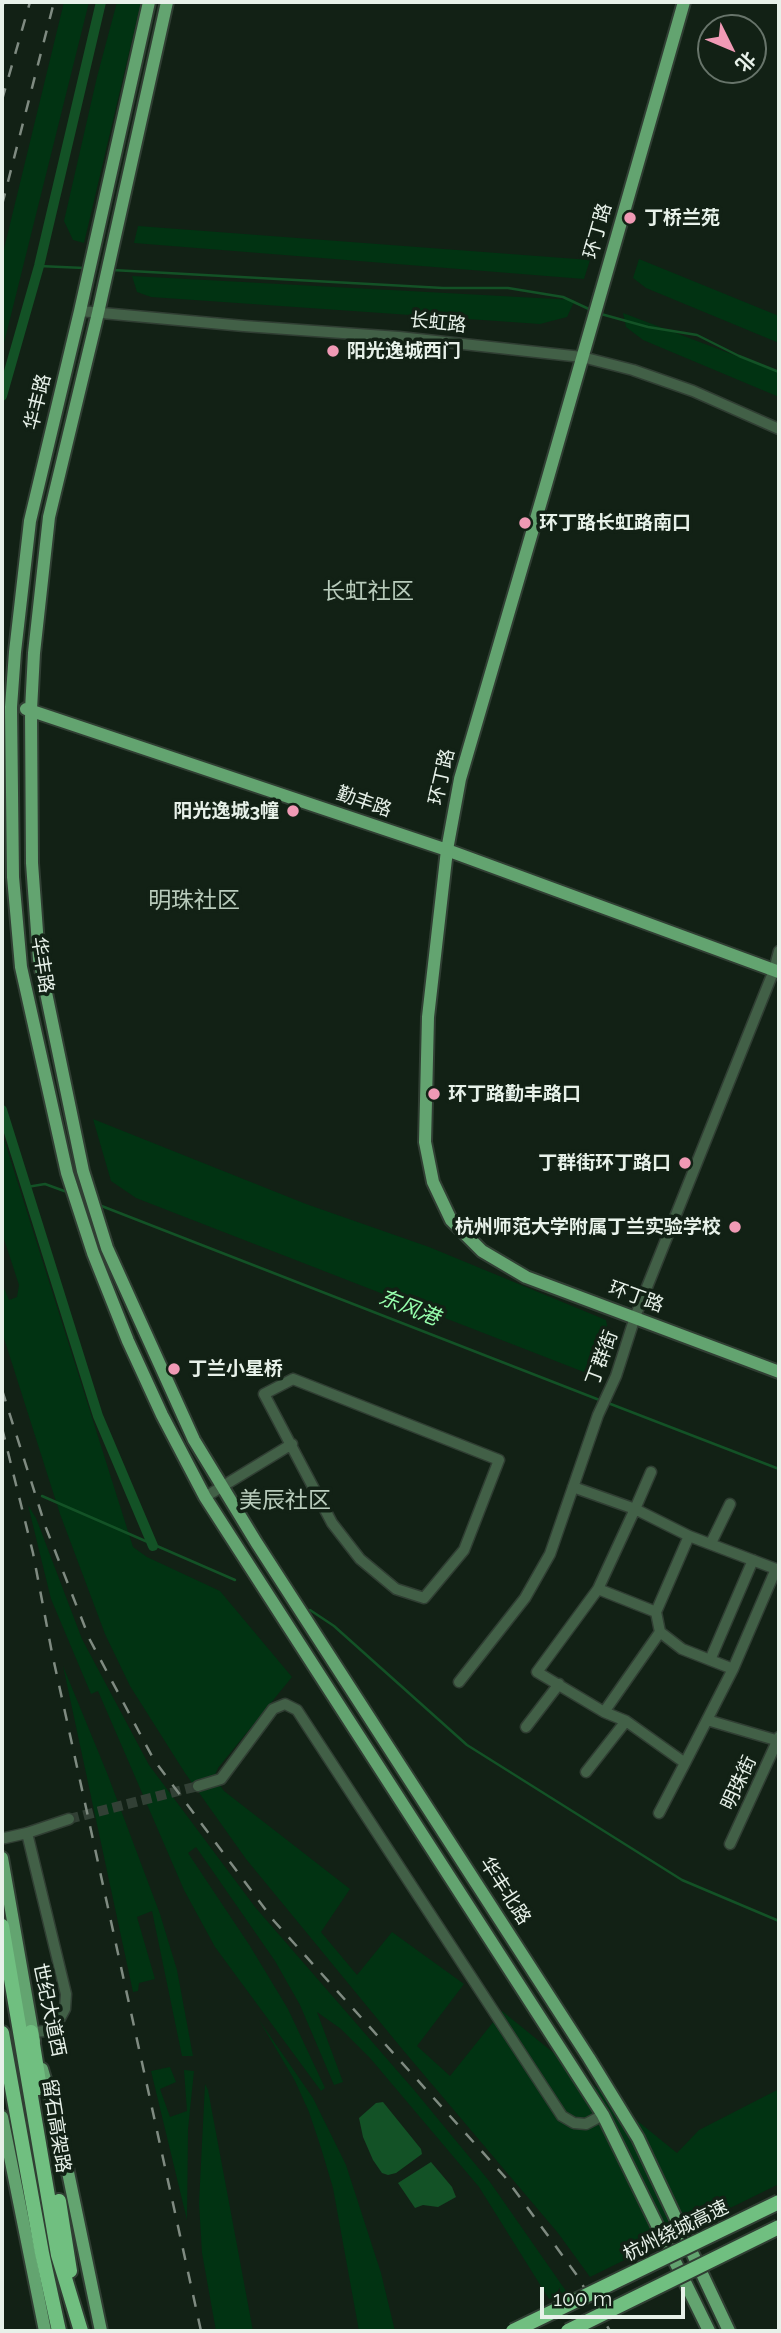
<!DOCTYPE html>
<meta charset="utf-8">
<style>
body{margin:0}
#map{position:relative;width:781px;height:2333px;overflow:hidden;background:#122115;font-family:Raleway,"Noto Sans SC",sans-serif}
canvas{display:block}
.frame{position:absolute;inset:0;border:4px solid #e7f1e9;pointer-events:none}
.north{position:absolute;left:697px;top:14px;width:70px;height:70px;box-sizing:border-box;background:#122115;border:2px solid #67746a;border-radius:50%;rotate:133deg;font-size:19px;font-weight:700;line-height:28px;text-align:center;color:#e7f1e9}
.north::after{content:'';display:block;margin:auto;width:24px;height:32px;background:#f09ab5;clip-path:polygon(50% 0,100% 100%,50% 72%,0 100%)}
.scale{position:absolute;left:540px;top:2287px;width:145px;height:32px;box-sizing:border-box;border:4px solid #e7f1e9;border-top:0;padding-left:9px;font-size:21px;line-height:24px;white-space:nowrap;color:#e7f1e9;-webkit-text-stroke:5px #122115;paint-order:stroke}
</style>
<div id="map">
<canvas width="781" height="2333"></canvas>
<div class="frame"></div>
<div class="north">北</div>
<div class="scale">100 m</div>
</div>
<script>
const context = document.querySelector('canvas').getContext('2d');
context.lineJoin = 'round';
function fill(path, color) {
  context.fillStyle = color;
  context.fill(path, 'evenodd');
}
function shape(rows) {
  const path = new Path2D();
  for (const r of rows) {
    path.moveTo(r[0], r[1]);
    for (let i = 2; i < r.length; i += 2) path.lineTo(r[i], r[i + 1]);
  }
  return path;
}
function strokePath(path, color, width, dash) {
  context.strokeStyle = color;
  context.lineWidth = width;
  context.lineCap = dash ? 'butt' : 'round';
  context.setLineDash(dash || []);
  context.stroke(path);
}
function drawText(font, color, halo, rows, align = 'center') {
  context.font = font + ' Raleway,"Noto Sans SC",sans-serif';
  context.lineWidth = 7;
  context.setLineDash([]);
  context.textBaseline = 'middle';
  context.strokeStyle = halo;
  context.fillStyle = color;
  for (const [text, x, y, turn = 0] of rows) {
    context.save();
    context.translate(x, y);
    context.rotate((+turn || 0) * Math.PI / 180);
    context.textAlign = isNaN(turn) ? turn : align;
    if (halo) context.strokeText(text, 0, 0);
    context.fillText(text, 0, 0);
    context.restore();
  }
}
fill(shape([
 [64,2,89,2,2,351,2,257],
 [117,2,141,2,84,243,73,240,64,221,97,77],
 [138,226,590,260,584,279,134,243],
 [639,259,779,316,779,343,646,288,633,278],
 [132,276,575,300,567,317,540,324,151,297,137,292],
 [623,313,779,372,779,397,643,340,626,327],
 [93,1119,306,1204,429,1247,606,1320,608,1332,589,1374,136,1198,111,1181],
 [2,1133,133,1547,147,1557,220,1591,292,1677,218,1768,214,1777,224,1791,350,1889,321,1932,357,1975,392,1932,464,1984,417,2046,450,2076,502,2011,677,2153,699,2130,779,2089,779,2184,590,2277,558,2233,403,2050,246,1859,185,1773,130,1686,105,1634,60,1514,2,1332,2,1283,9,1300,17,1297,19,1285,2,1233],
 [28,1505,36,1518,82,1639,149,1765,255,1907,414,2090,490,2182,566,2291,549,2299,479,2187,370,2058,341,2029,317,2012,343,2082,334,2085,300,2005,275,1961,196,1847,188,1853,250,1946,288,2009,325,2088,321,2091,215,1947,184,1890,98,1691,91,1694,51,1599],
 [63,1666,107,1773,160,1914,177,1970,193,2056,182,2056,152,1911,137,1917,155,1979,139,1983,138,1991,133,1992],
 [259,2020,313,2098,346,2165,381,2273,395,2331,359,2331,333,2188,321,2148,309,2112,295,2081],
 [170,2067,176,2082,160,2089,170,2117,187,2111,184,2070,194,2071,188,2129,187,2220,151,2071],
 [205,2084,208,2090,253,2331,216,2331,202,2253,199,2203]
]), '#013312');
fill(shape([
 [383,2102,421,2149,422,2154,396,2173,388,2175,382,2173,373,2160,363,2137,359,2118,376,2103],
 [431,2162,452,2187,456,2197,438,2207,423,2205,415,2208,398,2183]
]), '#135226');
strokePath(shape([
 [39,266,84,268],
 [112,270,443,288,508,288,563,297,591,310],
 [601,314,648,327,697,335,739,356,779,372],
 [27,1187,45,1184,67,1192],
 [99,1205,602,1401],
 [608,1403,779,1469],
 [42,1496,235,1580],
 [310,1610,334,1626,467,1745,682,1880,779,1921]
]), '#135226', 2.5);
strokePath(shape([
 [2,396,39,266,101,2],
 [2,1110,98,1416,153,1546]
]), '#135226', 10);
strokePath(shape([
 [69,1819,198,1786]
]), '#324035', 10, [10, 5]);
const minor = shape([
 [80,311,244,326,399,337,582,357,633,370,693,391,779,429],
 [293,1379,499,1460,464,1550,424,1598,396,1589,360,1559,332,1523,264,1394,293,1379],
 [573,1487,635,1509,598,1589,537,1672,604,1712,626,1721,685,1763,733,1669,776,1569,689,1536,635,1509,651,1472],
 [205,1497,292,1444],
 [711,1543,730,1504],
 [598,1589,656,1612,660,1632,682,1649,733,1669],
 [656,1612,689,1536],
 [710,1660,753,1560],
 [459,1682,525,1598,550,1554,598,1415,616,1376,635,1317,774,970,779,951],
 [604,1712,660,1632],
 [707,1720,779,1741],
 [526,1727,559,1684],
 [586,1772,626,1721],
 [198,1786,221,1779,273,1709,285,1704,297,1710,562,2116,574,2123,586,2124,603,2115],
 [659,1813,685,1763],
 [27,1833,69,1819],
 [5,1838,27,1833,66,1994,65,2009,58,2022,46,2031,31,2032],
 [730,1844,779,1737]
]);
const major = shape([
 [149,2,80,311,30,521,15,652,11,707,13,877,21,967,67,1173,93,1253,128,1341,162,1415,205,1497,603,2115,709,2331],
 [167,2,98,313,49,517,34,653,31,710,32,863,39,959,83,1171,107,1248,194,1440,256,1542,589,2058,638,2138,729,2331],
 [684,2,545,488,460,779,447,850,428,1017,425,1142,433,1182,451,1220,482,1251,526,1277,779,1372],
 [26,709,447,850,779,972],
 [2,1858,34,2041],
 [42,2069,58,2124,101,2331],
 [2,2117,45,2331]
]);
const highway = shape([
 [2,1926,58,2255,81,2331],
 [31,2032,40,2088],
 [2,2033,42,2253,59,2331],
 [59,2201,70,2271]
]);
strokePath(minor, '#303e33', 13);
strokePath(major, '#303e33', 16);
strokePath(highway, '#303e33', 18);
strokePath(minor, '#426047', 10);
strokePath(major, '#63a470', 12);
strokePath(highway, '#70bf80', 14);
strokePath(shape([
 [2,7,4,2],
 [2,100,30,2],
 [2,205,54,2],
 [2,1390,46,1528,90,1640,154,1760,274,1921,505,2177,576,2274,610,2331],
 [2,1428,33,1553,52,1653,201,2331]
]), '#7f8b81', 2.5, [12, 12]);
const highwayBridge = shape([
 [513,2331,779,2202],
 [568,2331,779,2227]
]);
strokePath(highwayBridge, '#303e33', 18, []);
strokePath(highwayBridge, '#70bf80', 14);
for (const [x, y, r, color] of [
 [630,218,7,"#f09ab5"],
 [333,351,7,"#f09ab5"],
 [525,523,7,"#f09ab5"],
 [293,811,7,"#f09ab5"],
 [434,1094,7,"#f09ab5"],
 [685,1163,7,"#f09ab5"],
 [735,1227,7,"#f09ab5"],
 [174,1369,7,"#f09ab5"]
]) {
  const dot = new Path2D();
  dot.arc(x, y, r, 0, 2 * Math.PI);
  context.fillStyle = color;
  context.fill(dot);
  strokePath(dot, '#122115', 2.5);
}
drawText('bold 19px', '#e7f1e9', '#122115', [
 ["丁桥兰苑",644,218],
 ["阳光逸城西门",347,351],
 ["环丁路长虹路南口",539,523],
 ["阳光逸城3幢",279,811,"right"],
 ["环丁路勤丰路口",448,1094],
 ["丁群街环丁路口",671,1163,"right"],
 ["杭州师范大学附属丁兰实验学校",721,1227,"right"],
 ["丁兰小星桥",188,1369]
], 'left');
drawText('19px', '#e7f1e9', '#122115', [
 ["环丁路",598,231,-74],
 ["长虹路",438,323,6],
 ["华丰路",38,402,-76],
 ["环丁路",442,777,-77],
 ["勤丰路",364,802,19],
 ["华丰路",42,965,81],
 ["环丁路",636,1297,20],
 ["丁群街",602,1358,-69],
 ["明珠街",739,1783,-65],
 ["华丰北路",505,1891,57],
 ["世纪大道西",49,2010,78],
 ["留石高架路",56,2126,81],
 ["杭州绕城高速",676,2231,-26]
]);
drawText('italic 21px', '#97ffad', '#122115', [
 ["东风港",409,1308,21]
]);
drawText('23px', '#b8cbbb', '#122115', [
 ["长虹社区",368,592],
 ["明珠社区",194,901],
 ["美辰社区",285,1501]
]);
</script>
